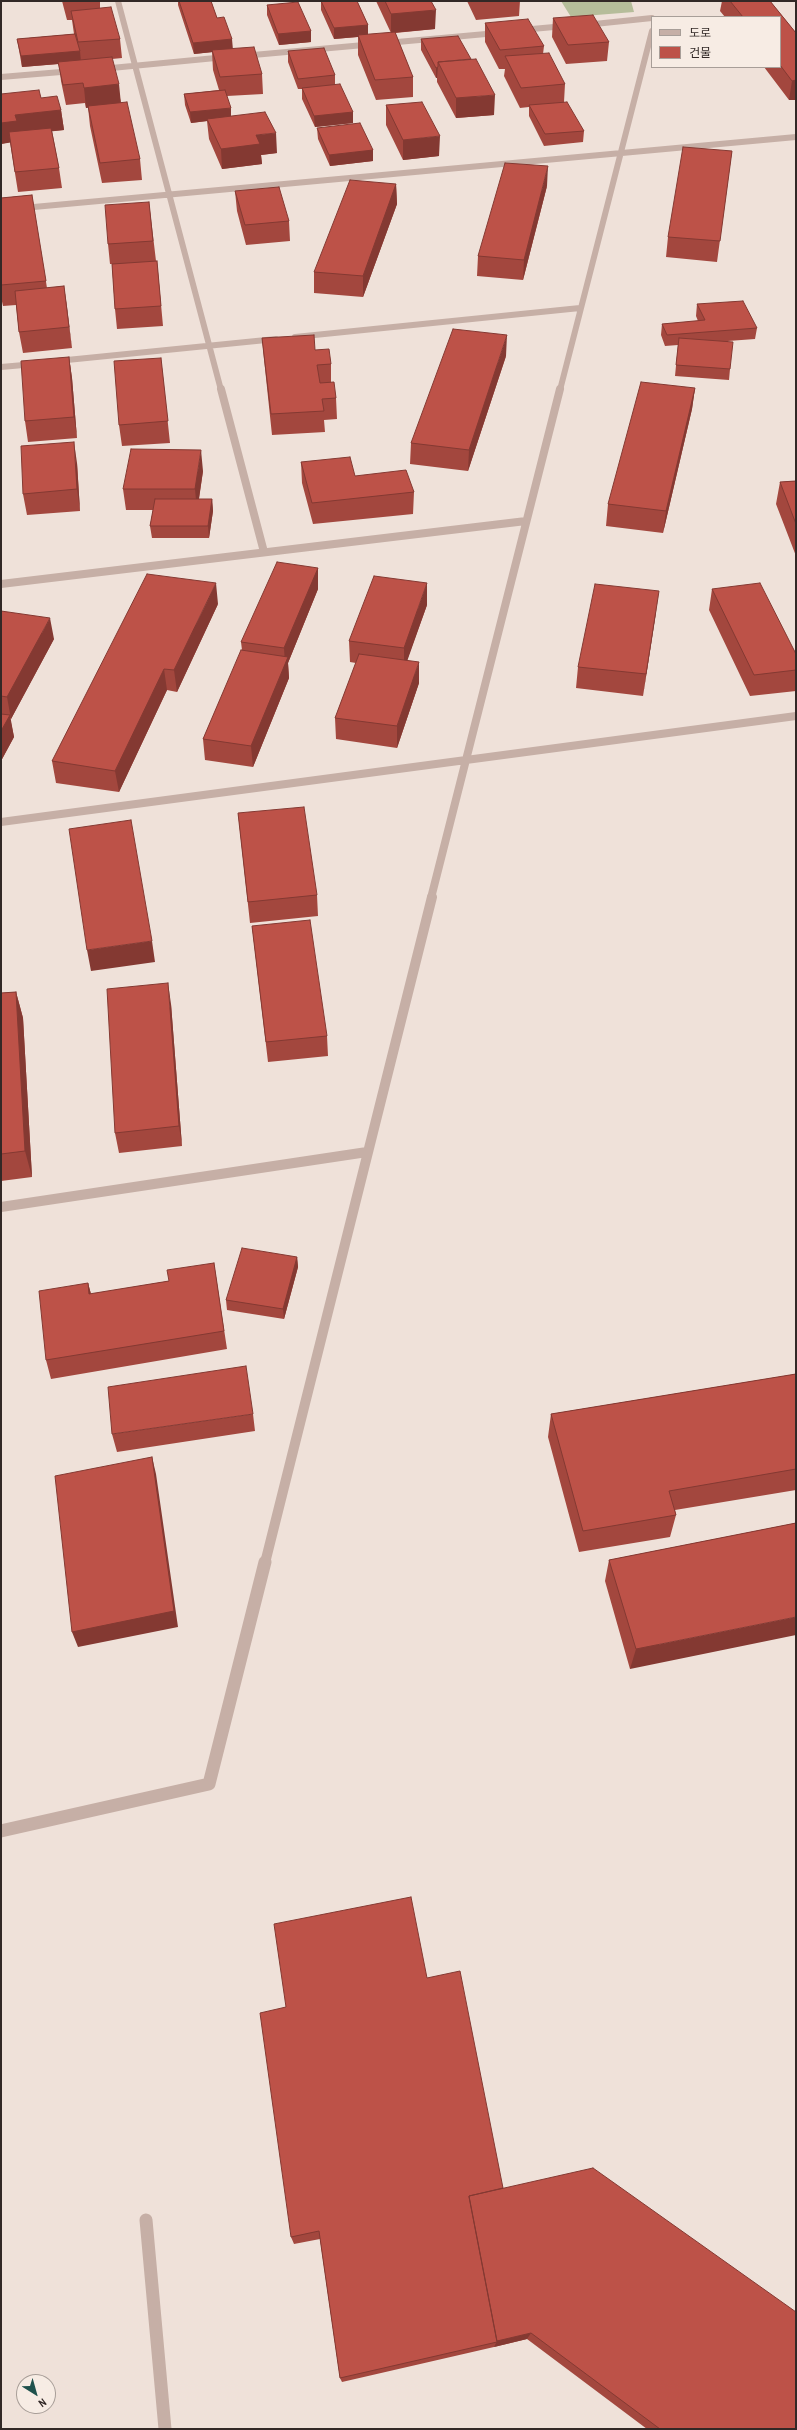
<!DOCTYPE html>
<meta charset="utf-8">
<style>
body{margin:0}
#map{position:relative;width:797px;height:2430px;overflow:hidden;background:#efe1d9;font-family:"Archivo Narrow","Noto Sans KR",sans-serif}
canvas{display:block}
.frame{position:absolute;inset:0;border:2px solid #322826;pointer-events:none}
.legend{position:absolute;left:651px;top:16px;width:130px;height:52px;box-sizing:border-box;background:#f7ece4;border:1px solid #a89e98;margin:0;padding:5px 7px;list-style:none;font-size:12px;color:#322826}
.legend li{display:flex;align-items:center;gap:8px;height:20px}
.legend b{width:20px;border:1px solid #a89e98}
.north{position:absolute;left:16px;top:2374px;width:40px;height:40px;box-sizing:border-box;background:#f7ece4;border:1px solid #a89e98;border-radius:50%;rotate:143deg;font-size:11px;font-weight:700;line-height:16px;text-align:center;color:#322826}
.north::after{content:'';display:block;margin:auto;width:14px;height:18px;background:#1f514c;clip-path:polygon(50% 0,100% 100%,50% 72%,0 100%)}
</style>
<div id="map">
<canvas width="797" height="2430"></canvas>
<div class="frame"></div>
<ul class="legend">
<li><b style="height:5px;background:#c6afa6"></b>도로</li>
<li><b style="height:11px;background:#bd5248"></b>건물</li>
</ul>
<div class="north">N</div>
</div>
<script>
const context = document.querySelector('canvas').getContext('2d');
context.lineJoin = 'round';
function fill(path, color) {
  context.fillStyle = color;
  context.fill(path, 'evenodd');
}
function shape(rows) {
  const path = new Path2D();
  for (const r of rows) {
    path.moveTo(r[0], r[1]);
    for (let i = 2; i < r.length; i += 2) path.lineTo(r[i], r[i + 1]);
  }
  return path;
}
function strokePath(path, color, width, dash) {
  context.strokeStyle = color;
  context.lineWidth = width;
  context.lineCap = dash ? 'butt' : 'round';
  context.setLineDash(dash || []);
  context.stroke(path);
}
fill(shape([
 [561,1,631,1,634,12,571,17]
]), '#b6bd9a');
strokePath(shape([
 [118,1,221,390],
 [585,25,652,18],
 [521,30,565,26],
 [242,56,497,33],
 [101,69,226,57],
 [1,77,73,71],
 [1,210,796,137],
 [295,337,580,308],
 [57,361,276,339],
 [1,367,35,364],
 [560,390,652,31]
]), '#c6afa6', 6);
strokePath(shape([
 [221,389,264,552],
 [1,584,526,521],
 [1,822,796,716],
 [431,898,560,389]
]), '#c6afa6', 8);
strokePath(shape([
 [1,1207,367,1152],
 [265,1563,432,897]
]), '#c6afa6', 10);
strokePath(shape([
 [1,1831,209,1784,265,1562],
 [146,2220,165,2429]
]), '#c6afa6', 13);
fill(shape([
 [62,1,100,1,100,8,120,39,122,58,112,59,121,103,140,159,142,180,102,183,90,126,88,107,86,108,85,103,66,105,61,81,59,64,22,67,17,39,74,34,72,20,67,20],
 [178,1,211,1,217,18,232,39,232,49,262,74,263,94,227,96,231,116,277,153,261,155,262,164,222,169,209,139,207,121,191,123,185,105,184,94,219,90,213,70,212,52,194,54,178,5],
 [321,1,357,1,368,25,368,35,391,33,376,1,431,1,435,29,395,33,413,77,413,97,376,100,358,55,358,37,334,39,321,10],
 [467,1,520,1,519,16,476,20],
 [722,1,770,1,796,33,796,100,789,100,764,67,780,67,780,17,725,17,720,11],
 [267,5,311,31,311,42,279,45,267,15],
 [553,18,609,42,607,61,566,64,552,37],
 [485,23,544,46,543,54,565,84,564,102,584,131,583,142,544,146,529,116,529,107,520,108,504,76,505,69,499,69,485,42],
 [421,39,494,115,456,118,437,82,437,78,436,78,421,50],
 [288,51,335,75,335,84,353,112,353,123,315,127,302,99,302,89,298,89,288,62],
 [1,94,41,98,61,110,64,130,52,131,59,168,62,188,18,192,10,142,1,144],
 [386,105,439,156,403,160,386,125],
 [317,128,373,150,373,161,330,166,318,139],
 [732,151,717,262,666,257,668,237],
 [396,184,397,204,363,297,314,293,314,272],
 [547,186,523,280,477,276,478,256],
 [235,191,289,221,290,241,246,245,237,211],
 [32,195,47,288,64,286,72,348,23,353,19,332,16,305,3,306,1,297,1,198],
 [149,202,156,261,157,261,163,326,117,329,115,309,112,264,110,264,108,244],
 [697,304,757,328,755,339,728,341,730,369,729,380,675,376,678,345,665,346,661,335,662,324,698,321,696,316],
 [262,338,315,350,331,364,331,382,336,398,337,419,324,420,325,432,272,435,264,359],
 [506,356,468,471,410,464,411,443],
 [69,357,72,378,77,438,28,442,25,421],
 [161,358,170,443,122,446,119,425],
 [695,388,692,409,663,533,606,526,608,504],
 [301,462,355,476,414,492,413,514,313,524,302,483],
 [77,463,80,511,27,515,23,494],
 [203,471,199,499,212,499,213,511,209,538,152,538,150,526,153,510,126,510,123,489],
 [796,481,796,556,776,504,780,482],
 [318,568,318,589,288,663,289,678,253,767,205,760,203,739,242,650,241,642],
 [712,589,796,654,796,691,750,696,709,610],
 [218,604,177,692,167,690,119,792,56,783,52,761],
 [427,605,407,660,419,683,397,748,336,739,335,718,356,663,350,662,349,641],
 [1,611,54,639,11,719,10,718,14,737,1,761],
 [656,612,643,696,576,688,578,667],
 [238,813,317,895,318,916,250,923],
 [252,926,327,1036,328,1056,268,1062],
 [16,992,23,1018,32,1177,1,1181,1,993],
 [171,1004,182,1146,119,1153,115,1133],
 [297,1257,298,1267,284,1319,227,1310,226,1300],
 [214,1263,227,1349,51,1379,46,1360,88,1283,91,1294,169,1281],
 [796,1374,796,1490,675,1510,676,1515,670,1537,579,1552,548,1437,551,1414],
 [253,1414,255,1431,117,1452,112,1434],
 [796,1523,630,1669,605,1581,609,1560],
 [427,1978,503,2188,796,2429,647,2429,527,2339,494,2347,342,2382,340,2378,320,2239,294,2244,291,2237]
]), '#a3473e');
fill(shape([
 [436,10,435,29,391,33,391,14],
 [368,25,368,36,334,39,334,28],
 [311,31,311,42,279,45,278,34],
 [232,39,233,50,194,54,193,43],
 [80,51,81,62,22,67,21,56],
 [438,67,437,78,436,78,436,68],
 [796,80,796,100,789,100,792,81],
 [119,84,121,104,86,108,84,88],
 [495,95,494,115,456,118,456,98],
 [231,108,231,119,207,119,207,121,191,123,190,112],
 [61,110,64,130,19,135,20,141,1,144,1,123,15,115],
 [353,112,353,123,315,127,314,116],
 [276,133,277,153,261,155,262,164,222,169,221,149,256,135],
 [440,136,439,156,403,160,403,140],
 [373,150,373,161,330,166,329,155],
 [548,166,547,186,523,280,524,260],
 [396,184,397,204,363,297,363,276],
 [64,286,67,307,72,348,69,327],
 [507,335,506,356,468,471,469,450],
 [69,357,72,378,77,438,74,417],
 [695,388,692,409,663,533,666,511],
 [74,442,77,463,80,511,77,489],
 [201,450,203,471,197,511,195,489],
 [212,499,213,511,209,538,208,526],
 [318,568,318,589,288,663,289,678,253,767,251,746,285,664,284,648],
 [216,583,218,604,177,692,174,670],
 [427,583,427,605,404,670,404,648],
 [659,591,656,612,643,696,646,674],
 [50,618,54,639,11,719,7,697],
 [419,662,419,683,397,748,397,726],
 [164,669,167,690,119,792,115,771],
 [10,715,14,737,1,761,1,731],
 [152,941,155,962,91,971,87,950],
 [168,983,171,1004,182,1146,179,1126],
 [16,992,23,1018,32,1177,25,1151],
 [297,1257,298,1267,284,1319,283,1309],
 [88,1283,93,1302,89,1294],
 [152,1457,156,1474,178,1627,78,1647,72,1632],
 [796,1617,796,1635,630,1669,636,1649],
 [531,2333,527,2339,494,2347,497,2341]
]), '#843932');
const building = shape([
 [179,1,211,1,217,18,224,17,232,39,193,43,179,1],
 [321,1,357,1,368,25,334,28,321,1],
 [385,1,431,1,436,10,391,14,385,1],
 [730,1,770,1,796,33,796,80,792,81,780,65,780,17,743,17,730,1],
 [298,2,311,31,278,34,267,5,298,2],
 [111,7,120,39,78,42,71,11,111,7],
 [593,15,609,42,568,45,553,18,593,15],
 [528,19,544,46,500,50,485,23,528,19],
 [395,32,413,77,375,80,358,35,395,32],
 [75,34,80,51,21,56,17,39,75,34],
 [458,36,471,59,438,62,438,67,436,68,421,39,458,36],
 [254,47,262,74,220,77,212,50,254,47],
 [324,48,335,75,298,79,288,51,324,48],
 [549,53,565,84,521,88,505,56,549,53],
 [112,57,119,84,84,88,83,83,63,85,58,62,112,57],
 [476,59,495,95,456,98,438,62,476,59],
 [340,84,353,112,314,116,302,88,340,84],
 [39,90,41,98,57,96,61,110,15,115,17,121,1,123,1,94,39,90],
 [225,90,231,108,190,112,184,94,225,90],
 [127,102,140,159,100,163,88,106,127,102],
 [422,102,440,136,403,140,386,105,422,102],
 [567,102,584,131,545,134,529,105,567,102],
 [265,112,276,133,256,135,260,144,221,149,207,119,265,112],
 [360,123,373,150,329,155,317,128,360,123],
 [51,128,59,168,15,172,9,132,51,128],
 [683,147,732,151,720,241,668,237,683,147],
 [505,163,548,166,524,260,478,256,505,163],
 [350,180,396,184,363,276,314,272,350,180],
 [279,187,289,221,245,225,235,191,279,187],
 [32,195,46,281,1,285,1,198,32,195],
 [149,202,153,241,108,244,105,205,149,202],
 [157,261,161,306,115,309,112,264,157,261],
 [64,286,69,327,19,332,15,291,64,286],
 [743,301,757,328,667,335,662,324,705,320,697,304,743,301],
 [453,329,507,335,469,450,411,443,453,329],
 [314,335,315,350,329,349,331,364,317,365,320,383,334,382,336,398,322,399,324,411,271,414,262,338,314,335],
 [679,338,733,342,730,369,676,365,679,338],
 [69,357,74,417,25,421,21,361,69,357],
 [161,358,168,421,119,425,114,361,161,358],
 [641,382,695,388,666,511,608,504,641,382],
 [74,442,77,489,23,494,21,446,74,442],
 [131,449,201,450,195,489,123,489,131,449],
 [350,457,355,476,406,470,414,492,312,503,301,462,350,457],
 [796,481,796,524,780,482,796,481],
 [155,499,212,499,208,526,150,526,155,499],
 [277,562,318,568,284,648,241,642,277,562],
 [147,574,216,583,174,670,164,669,115,771,52,761,147,574],
 [374,576,427,583,404,648,349,641,374,576],
 [760,583,796,654,796,670,754,675,712,589,760,583],
 [595,584,659,591,646,674,578,667,595,584],
 [1,611,50,618,7,697,1,696,1,611],
 [241,650,288,657,251,746,203,739,241,650],
 [359,654,419,662,397,726,335,718,359,654],
 [1,714,10,715,1,731,1,714],
 [304,807,317,895,248,902,238,813,304,807],
 [131,820,152,941,87,950,69,829,131,820],
 [310,920,327,1036,266,1042,252,926,310,920],
 [168,983,179,1126,115,1133,107,989,168,983],
 [16,992,25,1151,1,1154,1,993,16,992],
 [242,1248,297,1257,283,1309,226,1300,242,1248],
 [214,1263,224,1331,46,1360,39,1291,88,1283,89,1294,169,1281,167,1270,214,1263],
 [246,1366,253,1414,112,1434,108,1387,246,1366],
 [796,1374,796,1469,669,1491,676,1515,583,1531,551,1414,796,1374],
 [152,1457,174,1611,72,1632,55,1476,152,1457],
 [796,1523,796,1617,636,1649,609,1560,796,1523],
 [411,1897,427,1978,460,1971,503,2188,469,2196,469,2197,497,2342,340,2378,319,2231,291,2237,260,2013,286,2007,274,1924,411,1897],
 [593,2168,796,2312,796,2429,660,2429,531,2333,497,2341,469,2196,593,2168]
]);
fill(building, '#bd5248');
strokePath(building, '#843932', 1);
</script>
